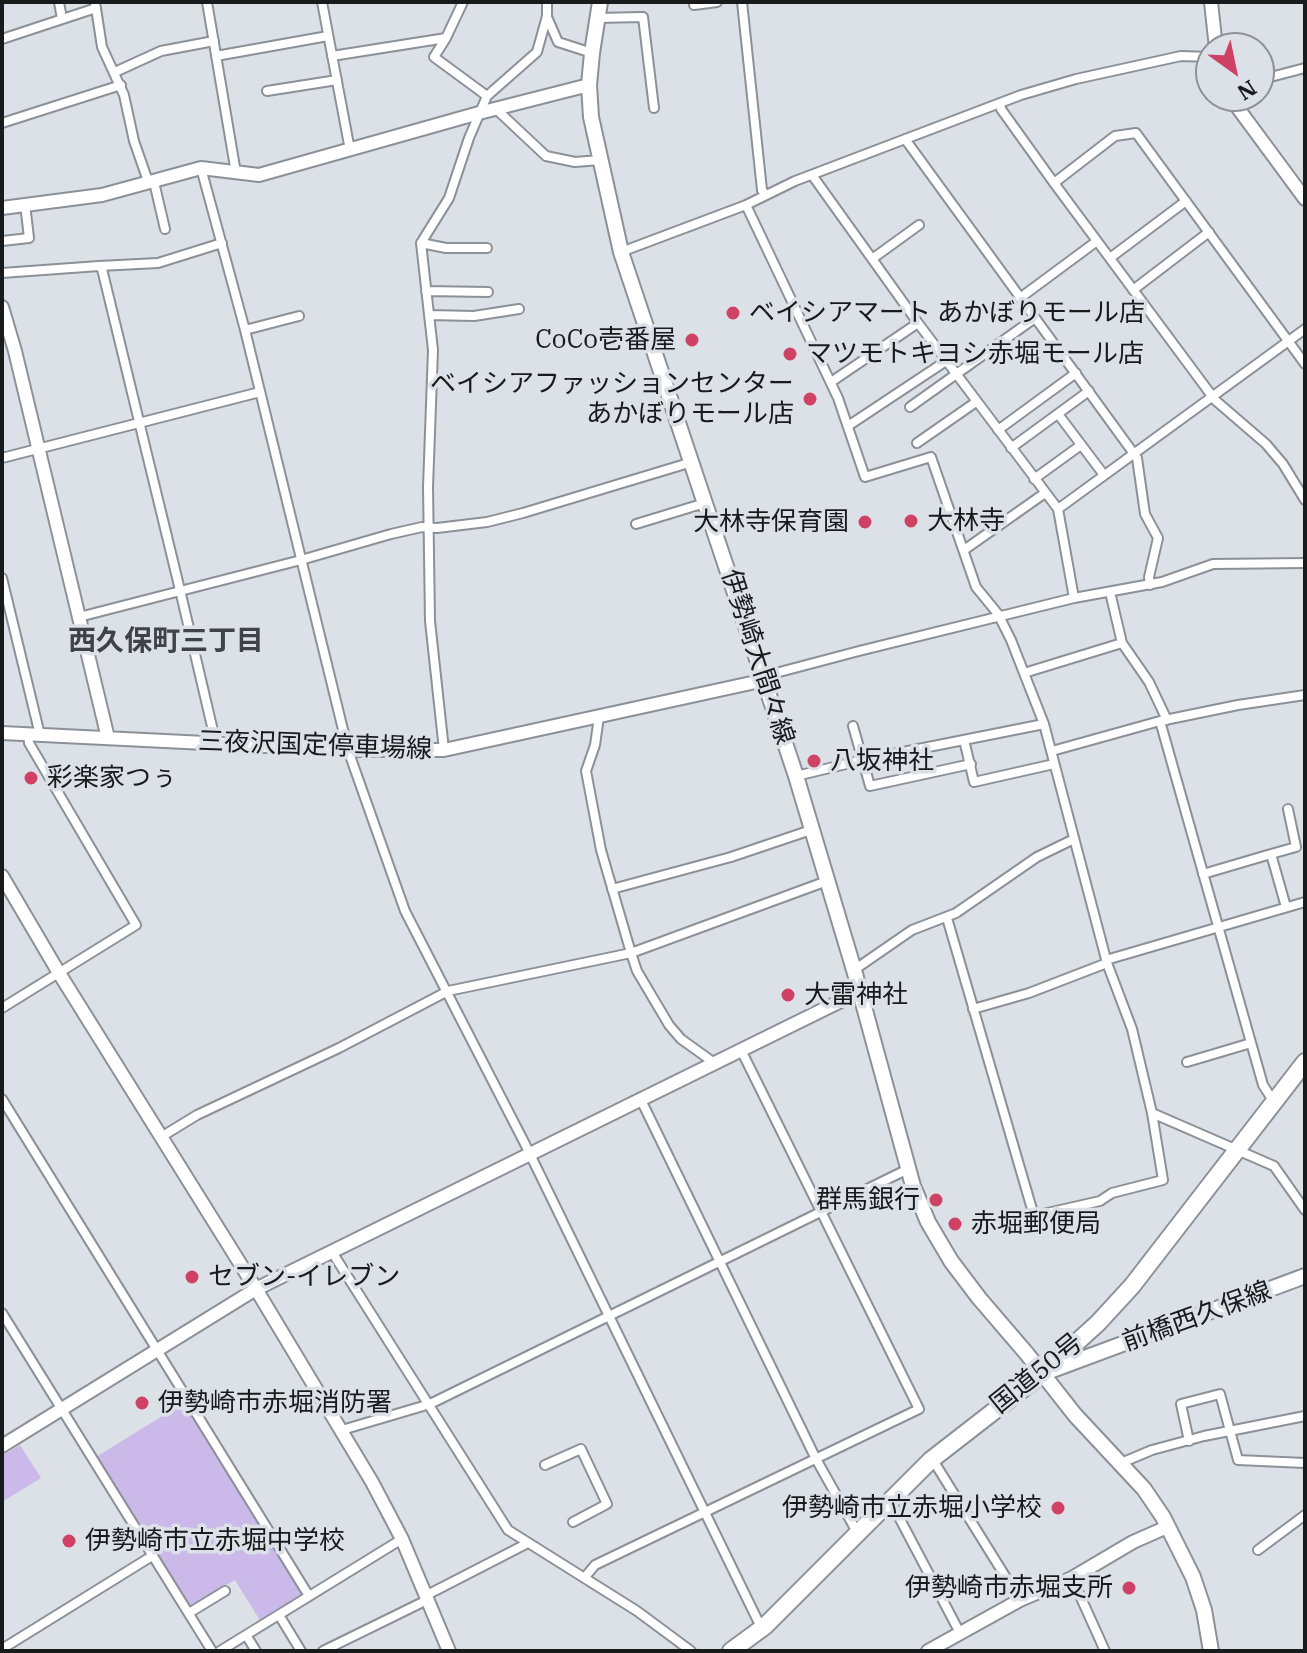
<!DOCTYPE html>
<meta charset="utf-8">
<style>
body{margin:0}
#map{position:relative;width:1307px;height:1653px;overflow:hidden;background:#dce1e8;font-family:"IBM Plex Serif",serif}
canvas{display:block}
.frame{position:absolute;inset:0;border:4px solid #181a1c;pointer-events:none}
.north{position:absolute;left:1195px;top:32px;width:80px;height:80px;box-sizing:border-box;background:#dce1e8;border:2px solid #8e9196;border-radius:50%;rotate:147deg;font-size:22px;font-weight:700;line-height:32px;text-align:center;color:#181a1c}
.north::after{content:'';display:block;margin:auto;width:28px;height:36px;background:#d04166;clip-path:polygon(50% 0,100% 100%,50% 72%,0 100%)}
</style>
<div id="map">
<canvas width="1307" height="1653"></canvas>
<div class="frame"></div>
<div class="north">N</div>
</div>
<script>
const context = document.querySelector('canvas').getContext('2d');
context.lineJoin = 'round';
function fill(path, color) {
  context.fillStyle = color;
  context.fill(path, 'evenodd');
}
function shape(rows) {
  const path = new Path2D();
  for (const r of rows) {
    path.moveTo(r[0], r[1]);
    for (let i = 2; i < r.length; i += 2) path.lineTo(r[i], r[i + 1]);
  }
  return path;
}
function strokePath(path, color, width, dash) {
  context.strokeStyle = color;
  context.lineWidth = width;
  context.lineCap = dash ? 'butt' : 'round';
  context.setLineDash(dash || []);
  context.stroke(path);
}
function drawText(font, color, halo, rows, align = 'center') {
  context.font = font + ' "IBM Plex Serif","Noto Sans JP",serif';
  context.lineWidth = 7;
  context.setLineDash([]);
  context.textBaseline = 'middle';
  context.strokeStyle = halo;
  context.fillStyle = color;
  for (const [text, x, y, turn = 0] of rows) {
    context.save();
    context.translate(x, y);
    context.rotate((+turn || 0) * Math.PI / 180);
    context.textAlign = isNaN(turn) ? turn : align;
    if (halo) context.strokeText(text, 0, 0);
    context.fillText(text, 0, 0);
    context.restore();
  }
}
fill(shape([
 [185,1402,302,1592,299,1599,261,1622,235,1580,189,1606,96,1457],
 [20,1445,41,1478,2,1502,2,1456]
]), '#cab9e9');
const street = shape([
 [59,2,62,19],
 [95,2,102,47,124,95,134,141,149,184],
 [207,2,236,173],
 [322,2,350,150],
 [742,2,762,190,765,194],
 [694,5,717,2],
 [547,17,558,42,592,53],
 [597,18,643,17,654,108],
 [446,38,434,57,487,96],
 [2,39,96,8],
 [216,56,328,36],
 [332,56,446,38,463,2],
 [115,72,161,51,214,41],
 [1259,80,1305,68],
 [267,91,337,80],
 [1000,103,1001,109,1054,183,1215,400,1266,444,1283,464,1305,500],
 [496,109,546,156,575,162,600,160],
 [2,123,121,85],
 [905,139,1137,458,1145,514,1158,538,1149,577,1150,585],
 [201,168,245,330,348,750,405,911,524,1142,758,1621,764,1625],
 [812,175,918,323,1058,509,1074,598],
 [154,182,165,229],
 [1054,183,1115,136,1136,133,1305,364],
 [746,205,838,398,865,477,931,457,976,587,998,614,1011,640,1044,724,1107,963,1132,1029,1152,1113,1163,1180,1112,1193,1100,1201,1034,1216,947,918],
 [2,241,29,238,25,204],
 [421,243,446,248,487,248],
 [621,252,746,205,795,181,1021,95,1076,79,1181,56,1211,57],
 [1110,258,1186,201],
 [872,259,919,225],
 [99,266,158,263,222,243],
 [2,273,99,266,102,269,180,590,214,735,214,743],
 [1133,290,1209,232],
 [426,291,488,292],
 [1020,298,1097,241],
 [429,315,474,316,519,309],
 [245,330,299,316],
 [831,382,918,323],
 [910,407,1035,318],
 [1058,414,1104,475],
 [848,426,946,361],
 [998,430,1076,373],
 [917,443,976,402],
 [1011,448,1089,391],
 [2,458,260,392],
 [1034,479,1081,445],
 [1058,509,1305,329],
 [636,524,705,503],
 [964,550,1045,493],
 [2,578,40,735],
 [1110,592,1122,643,1149,682,1167,720],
 [79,617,301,560,391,534,422,527,437,528,487,522,523,513,692,462],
 [1024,673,1122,643],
 [765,680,772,674,859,651,1074,598,1162,582,1213,564,1305,563],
 [599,717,595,745,586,771,601,850,631,953,637,971,669,1025,681,1039,713,1062],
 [1160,721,1263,1085,1274,1102],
 [853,726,870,786,971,764],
 [964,740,974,782,1054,764],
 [444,750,430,621,428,487,433,350,421,243,449,198,469,138,487,96,537,52,547,16,547,2],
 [1052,751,1160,721,1238,705,1305,695],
 [796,776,863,760,1044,724],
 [1271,854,1296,847,1288,809],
 [1203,874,1271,854,1286,907],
 [612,889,731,857,811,830],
 [1106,960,1305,902],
 [854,970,912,930,956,913,1037,857,1074,839],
 [2,1008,136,925,29,743,28,734],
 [973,1009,1029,993,1107,963],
 [1187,1062,1251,1043],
 [640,1098,816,1459,857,1532],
 [2,1099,309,1596],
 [1152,1113,1274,1166,1305,1210],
 [161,1137,197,1115,339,1048,448,991,631,953,827,881],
 [332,1252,508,1530,637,1611,691,1651],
 [2,1313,212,1651],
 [342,1430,430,1404,908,1169],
 [1189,1441,1181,1404,1220,1394,1238,1460,1305,1463],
 [1121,1463,1152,1450,1204,1436,1305,1416],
 [545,1465,581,1449,607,1504,573,1522],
 [936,1465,1020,1600],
 [892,1504,960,1633],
 [1258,1550,1305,1515],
 [585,1577,595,1565,919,1409,741,1050],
 [1072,1578,1105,1651],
 [427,1595,528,1543],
 [189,1613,225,1591],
 [279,1615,301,1651],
 [246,1635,256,1651],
 [2,1649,152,1556],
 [220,1651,402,1539],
 [323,1651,429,1599]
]);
const secondary = shape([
 [1211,2,1216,48],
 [1229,96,1305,199],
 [2,208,102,195,201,168,259,175,479,113,589,85],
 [2,307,15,351,108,738],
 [2,733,348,750,444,750,765,680],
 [2,876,59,973,256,1289,372,1482,402,1539,449,1651],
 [2,1446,256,1289,859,992],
 [928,1651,1020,1600,1072,1578,1133,1542,1167,1527]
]);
const primary = shape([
 [600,2,592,53,589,85,591,117,621,252,796,776,854,970,913,1186,928,1222,951,1261,979,1298,1027,1354,1075,1415,1144,1489,1163,1517,1193,1577,1204,1610,1211,1651],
 [1047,1372,1305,1276]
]);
const highway = shape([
 [731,1651,765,1626,931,1460,1043,1373,1098,1323,1132,1286,1305,1062]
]);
strokePath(street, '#8c9197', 12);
strokePath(secondary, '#8c9197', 16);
strokePath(primary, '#8c9197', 18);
strokePath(highway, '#8c9197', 20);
strokePath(street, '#fff', 8);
strokePath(secondary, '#fff', 12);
strokePath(primary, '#fff', 14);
strokePath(highway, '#fff', 16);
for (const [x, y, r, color] of [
 [733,313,8,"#d04166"],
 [692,340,8,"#d04166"],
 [790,354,8,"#d04166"],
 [810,399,8,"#d04166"],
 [911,521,8,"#d04166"],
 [865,522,8,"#d04166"],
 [814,761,8,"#d04166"],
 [31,778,8,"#d04166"],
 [788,995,8,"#d04166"],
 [936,1200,8,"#d04166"],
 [955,1224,8,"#d04166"],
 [192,1277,8,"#d04166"],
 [142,1403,8,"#d04166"],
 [1058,1508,8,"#d04166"],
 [69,1541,8,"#d04166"],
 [1129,1588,8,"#d04166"]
]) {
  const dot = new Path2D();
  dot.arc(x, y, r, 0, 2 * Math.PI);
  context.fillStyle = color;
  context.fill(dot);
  strokePath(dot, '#dce1e8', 3);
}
drawText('26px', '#181a1c', '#dce1e8', [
 ["ベイシアマート あかぼりモール店",749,313],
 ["CoCo壱番屋",676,340,"right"],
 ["マツモトキヨシ赤堀モール店",806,354],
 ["ベイシアファッションセンター",794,384,"right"],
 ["あかぼりモール店",794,414,"right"],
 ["大林寺",927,521],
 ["大林寺保育園",849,522,"right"],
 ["八坂神社",830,761],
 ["彩楽家つぅ",47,778],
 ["大雷神社",804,995],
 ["群馬銀行",920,1200,"right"],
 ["赤堀郵便局",971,1224],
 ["セブン-イレブン",208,1277],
 ["伊勢崎市赤堀消防署",158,1403],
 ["伊勢崎市立赤堀小学校",1042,1508,"right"],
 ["伊勢崎市立赤堀中学校",85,1541],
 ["伊勢崎市赤堀支所",1113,1588,"right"]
], 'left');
drawText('26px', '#181a1c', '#dce1e8', [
 ["伊勢崎大間々線",757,657,72],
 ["三夜沢国定停車場線",315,746,2],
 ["前橋西久保線",1197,1317,-20],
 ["国道50号",1037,1374,-39]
]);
drawText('bold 28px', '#3f4348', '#dce1e8', [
 ["西久保町三丁目",166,642]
]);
</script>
